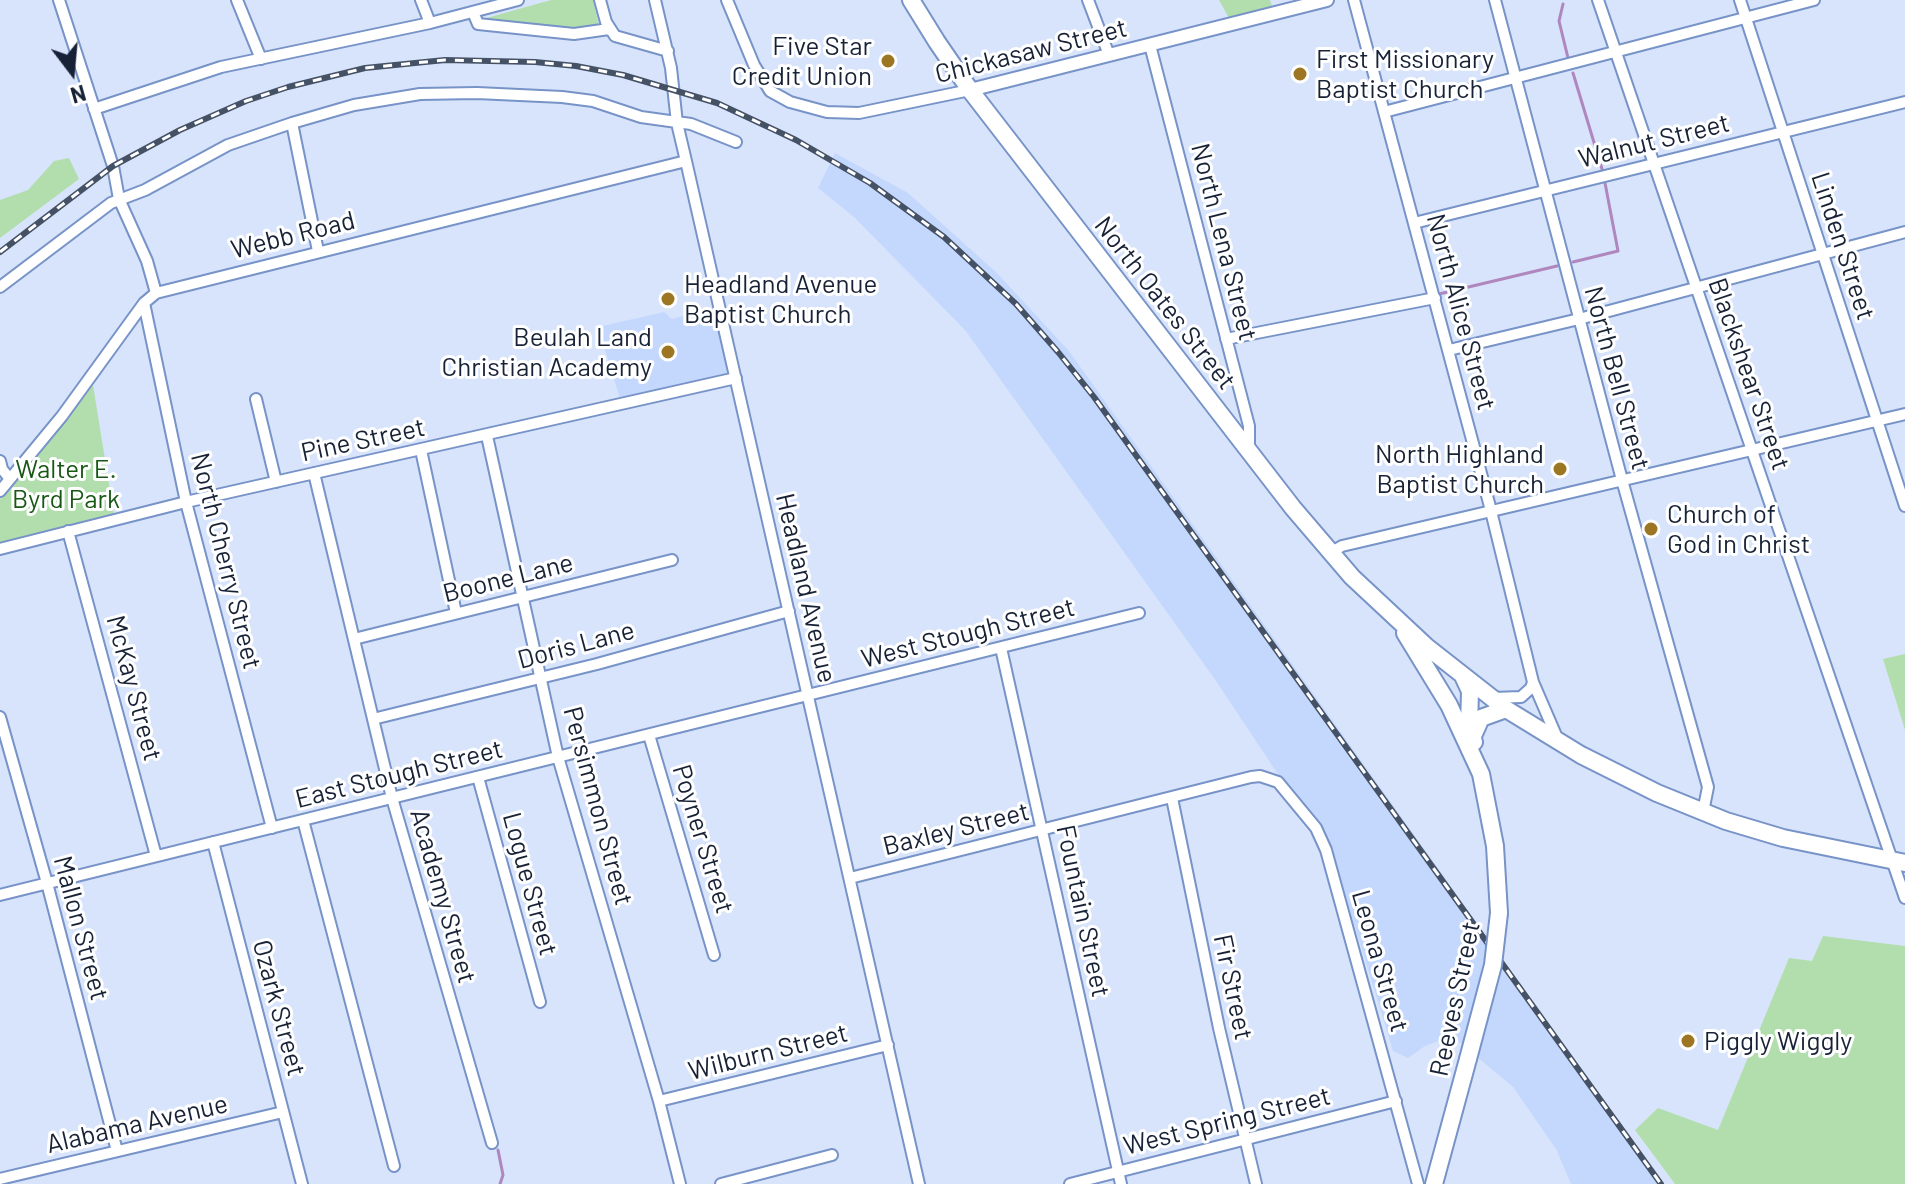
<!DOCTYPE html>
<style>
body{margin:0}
#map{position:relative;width:1905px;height:1184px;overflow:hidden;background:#d8e4fb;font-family:Barlow,sans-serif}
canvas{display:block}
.north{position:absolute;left:32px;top:32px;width:80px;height:80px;-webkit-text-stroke:6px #fff;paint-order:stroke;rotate:164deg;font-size:22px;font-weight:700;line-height:32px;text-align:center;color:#172236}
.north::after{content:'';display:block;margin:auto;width:28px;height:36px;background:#172236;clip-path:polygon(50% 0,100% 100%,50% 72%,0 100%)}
</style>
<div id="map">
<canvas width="1905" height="1184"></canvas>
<div class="north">N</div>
</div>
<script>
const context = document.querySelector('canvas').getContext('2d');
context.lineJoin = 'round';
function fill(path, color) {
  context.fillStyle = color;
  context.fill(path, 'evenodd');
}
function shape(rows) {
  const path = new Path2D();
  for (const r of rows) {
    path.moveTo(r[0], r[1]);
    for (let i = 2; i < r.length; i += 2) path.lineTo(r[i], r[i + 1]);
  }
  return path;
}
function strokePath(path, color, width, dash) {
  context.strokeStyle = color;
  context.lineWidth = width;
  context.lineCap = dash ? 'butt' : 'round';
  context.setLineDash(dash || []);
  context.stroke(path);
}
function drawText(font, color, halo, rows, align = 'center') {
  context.font = font + ' Barlow,sans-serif';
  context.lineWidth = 6;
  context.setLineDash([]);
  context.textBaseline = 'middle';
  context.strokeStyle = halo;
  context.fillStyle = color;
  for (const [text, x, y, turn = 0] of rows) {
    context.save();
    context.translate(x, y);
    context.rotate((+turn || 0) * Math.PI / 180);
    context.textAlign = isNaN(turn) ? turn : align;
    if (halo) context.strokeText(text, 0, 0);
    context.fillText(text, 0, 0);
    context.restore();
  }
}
fill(shape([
 [835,153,908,193,997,273,1069,351,1663,1184,1571,1184,1556,1149,1513,1087,1452,1036,1425,1046,1408,1058,1393,1051,1336,865,1321,827,1277,773,1216,681,965,330,854,217,818,188],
 [718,306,736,378,622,405,598,327,664,312,672,319]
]), '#c4d8fe');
fill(shape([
 [551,0,593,0,599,26,573,30,483,19],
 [1219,0,1270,0,1273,9,1230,20],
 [69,158,79,179,0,238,0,200,28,190,54,161],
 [93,385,114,515,0,544,0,499],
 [1905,654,1905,730,1883,659],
 [1823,936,1905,946,1905,1184,1675,1184,1635,1130,1658,1108,1718,1130,1789,958,1812,961]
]), '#b2deae');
strokePath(shape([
 [1563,4,1559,21,1568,58],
 [1573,73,1602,169],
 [1573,262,1618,251,1605,183],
 [1439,294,1557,266],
 [498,1150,503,1175,500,1184]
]), '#af87be', 3);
const minor = shape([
 [59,0,113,166,119,199,147,261,156,293],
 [237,0,261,59],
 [421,0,430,23],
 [600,0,606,22,615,36,668,51],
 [655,0,671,68,677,123,686,161,919,1184],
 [727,0,754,65,770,91,790,102,827,112,859,113,970,90],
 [1088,0,1109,55],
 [1354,0,1489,503,1533,682,1558,740],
 [1495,0,1622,480,1708,787,1703,812],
 [1598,0,1905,898],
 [1740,0,1905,506],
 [473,12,478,24,574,34,609,29],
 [1150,45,1249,426,1249,450],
 [94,109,221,67,430,23,518,0],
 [1384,112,1814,0],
 [292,123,318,251],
 [1414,223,1905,102],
 [0,287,111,203,145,190,228,145,292,123,354,105,420,94,477,93,562,97,593,101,641,117,691,124,736,142],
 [144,303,186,502,272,828],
 [1226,339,1435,298],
 [1449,350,1579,319,1905,232],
 [256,399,276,482],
 [487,436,558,757,659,1101,680,1184],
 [421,450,456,613],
 [0,461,2,469,10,479],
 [314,473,392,798,492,1143],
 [0,491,62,416,144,303,156,293,686,161],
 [68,531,156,856],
 [0,549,186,502,736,378],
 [1330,553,1342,546,1905,414],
 [354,639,672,560],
 [1001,648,1121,1184],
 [1492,698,1521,697,1531,688,1533,682],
 [0,717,47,883,117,1151],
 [373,719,597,664,789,611],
 [649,735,714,955],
 [478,777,540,1002],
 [1172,798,1219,1028,1256,1184],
 [303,820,394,1166],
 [213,842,302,1184],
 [850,878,1251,777,1260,776,1278,782,1316,828,1326,850,1418,1184],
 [0,895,1139,613],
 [659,1101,888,1045],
 [0,1179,283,1112],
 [721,1184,832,1155],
 [1070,1184,1396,1101]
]);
const tertiary = shape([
 [970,90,1327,0]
]);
const primary = shape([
 [911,0,937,42,970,90,1293,508,1352,577,1427,647,1506,709,1581,755,1657,793,1726,821,1783,838,1905,863],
 [1405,633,1449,705,1481,774,1495,846,1499,913],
 [1463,676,1470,691,1469,728,1474,742],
 [1473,736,1481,718,1506,709],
 [1434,1184,1468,1059]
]);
strokePath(minor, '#7793c7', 14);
strokePath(tertiary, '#7793c7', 16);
strokePath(primary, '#7793c7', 20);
strokePath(minor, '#fff', 10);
strokePath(tertiary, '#fff', 12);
strokePath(primary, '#fff', 16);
const rail = shape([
 [0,252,113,166,180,130,246,101,288,87,365,68,445,60,535,62,576,66,623,75,717,103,796,140,870,183,944,237,1016,304,1058,352,1094,397,1661,1184]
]);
strokePath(rail, '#455165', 6);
strokePath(rail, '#fff', 3, [9]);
const primaryBridge = shape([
 [1468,1059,1493,965,1499,913]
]);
strokePath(primaryBridge, '#7793c7', 20, []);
strokePath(primaryBridge, '#fff', 16);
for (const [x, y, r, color] of [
 [888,61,8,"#9c7622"],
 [1300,74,8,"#9c7622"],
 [668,299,8,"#9c7622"],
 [668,352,8,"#9c7622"],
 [1560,469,8,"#9c7622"],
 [1651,529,8,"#9c7622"],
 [1688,1041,8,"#9c7622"]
]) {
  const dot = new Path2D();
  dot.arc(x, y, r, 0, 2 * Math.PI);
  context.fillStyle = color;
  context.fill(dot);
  strokePath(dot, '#fff', 3);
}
drawText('26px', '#172236', '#fff', [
 ["Five Star",872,46,"right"],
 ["Credit Union",872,76,"right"],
 ["First Missionary",1316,59],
 ["Baptist Church",1316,89],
 ["Headland Avenue",684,284],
 ["Baptist Church",684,314],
 ["Beulah Land",652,337,"right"],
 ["Christian Academy",652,367,"right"],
 ["North Highland",1544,454,"right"],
 ["Baptist Church",1544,484,"right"],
 ["Church of",1667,514],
 ["God in Christ",1667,544],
 ["Piggly Wiggly",1704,1041]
], 'left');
drawText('26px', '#172236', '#fff', [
 ["Chickasaw Street",1031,51,-14],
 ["Walnut Street",1654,141,-14],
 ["Webb Road",293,235,-14],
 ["North Lena Street",1224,242,76],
 ["Linden Street",1843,246,72],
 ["North Oates Street",1165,303,52],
 ["North Alice Street",1461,312,75],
 ["Blackshear Street",1749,374,71],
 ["North Bell Street",1617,378,75],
 ["Pine Street",363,440,-12],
 ["North Cherry Street",226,561,76],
 ["Boone Lane",508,578,-14],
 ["Headland Avenue",806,588,77],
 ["West Stough Street",968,633,-14],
 ["Doris Lane",576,645,-15],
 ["McKay Street",134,688,75],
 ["East Stough Street",399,774,-14],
 ["Persimmon Street",598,806,75],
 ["Baxley Street",956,829,-14],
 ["Poyner Street",703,839,73],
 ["Logue Street",530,884,75],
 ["Academy Street",443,896,74],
 ["Fountain Street",1083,911,78],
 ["Mallon Street",81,928,75],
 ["Leona Street",1380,961,74],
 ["Fir Street",1233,987,78],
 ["Reeves Street",1455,999,-78],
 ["Ozark Street",279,1008,75],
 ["Wilburn Street",768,1052,-14],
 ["West Spring Street",1227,1121,-14],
 ["Alabama Avenue",137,1124,-13]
]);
drawText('26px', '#185815', '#fff', [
 ["Walter E.",66,469],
 ["Byrd Park",66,499]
]);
</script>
